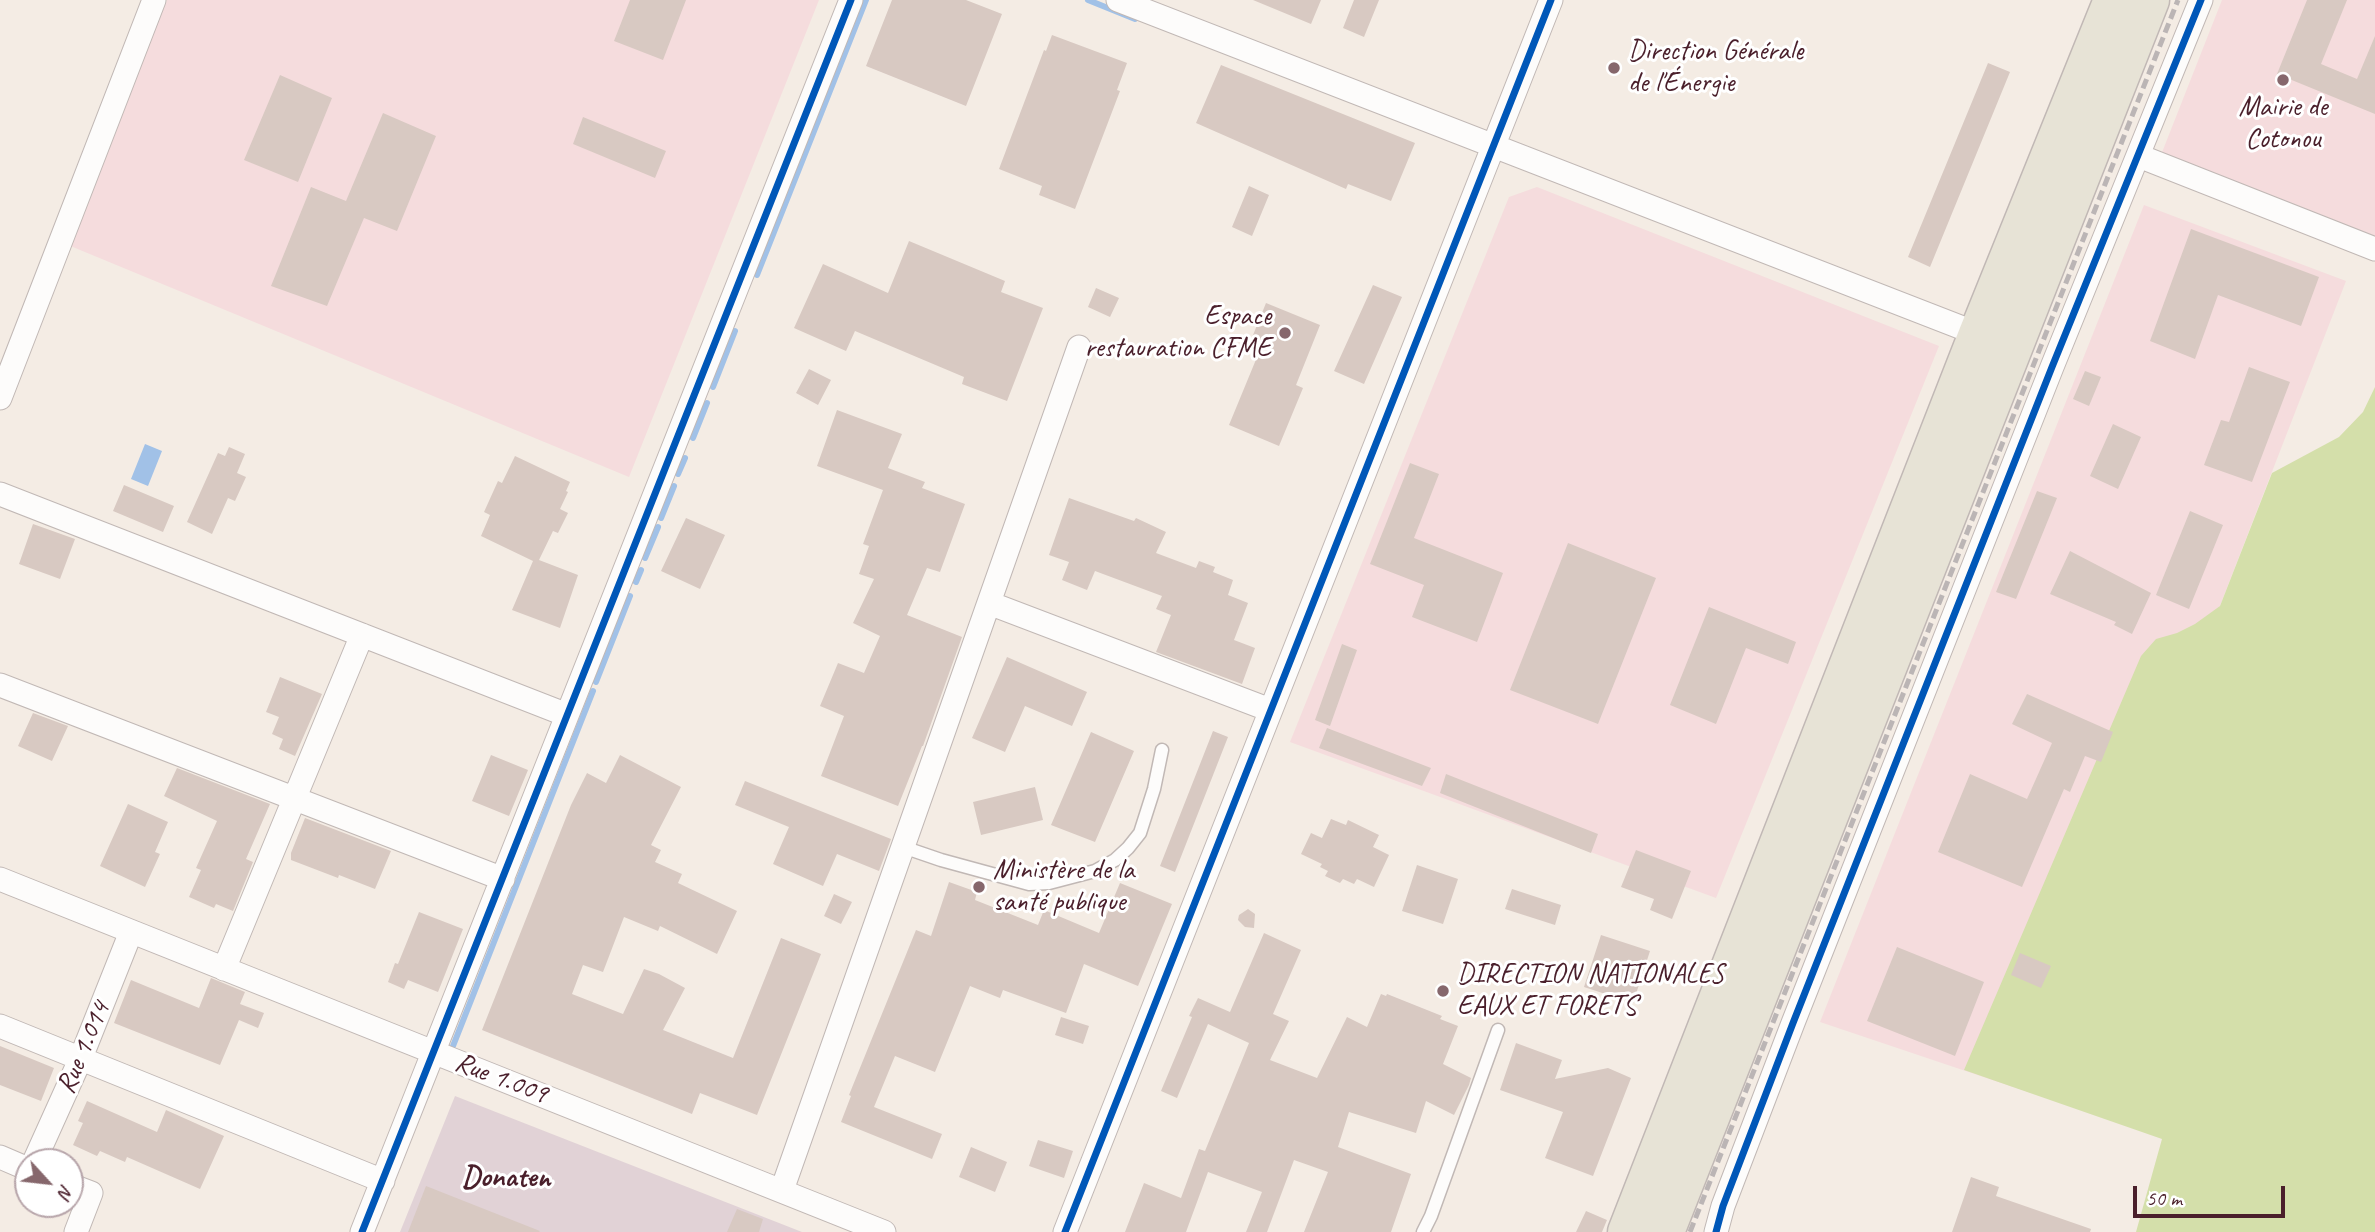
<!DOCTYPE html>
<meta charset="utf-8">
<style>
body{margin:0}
#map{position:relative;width:2375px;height:1232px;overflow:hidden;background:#f4ece4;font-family:Caveat,sans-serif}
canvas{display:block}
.north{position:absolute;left:14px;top:1148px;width:70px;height:70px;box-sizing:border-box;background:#fff;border:2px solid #b7a5aa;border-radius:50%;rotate:117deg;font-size:19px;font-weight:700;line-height:28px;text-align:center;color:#4a1f2b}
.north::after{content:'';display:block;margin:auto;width:24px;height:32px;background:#86676c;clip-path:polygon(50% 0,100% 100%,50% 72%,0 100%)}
.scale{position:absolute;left:2133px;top:1186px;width:152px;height:32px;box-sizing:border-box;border:4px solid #4a1f2b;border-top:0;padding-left:9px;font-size:21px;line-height:24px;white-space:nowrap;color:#4a1f2b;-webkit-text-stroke:5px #fff;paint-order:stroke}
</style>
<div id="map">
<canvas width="2375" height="1232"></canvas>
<div class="north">N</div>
<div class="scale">50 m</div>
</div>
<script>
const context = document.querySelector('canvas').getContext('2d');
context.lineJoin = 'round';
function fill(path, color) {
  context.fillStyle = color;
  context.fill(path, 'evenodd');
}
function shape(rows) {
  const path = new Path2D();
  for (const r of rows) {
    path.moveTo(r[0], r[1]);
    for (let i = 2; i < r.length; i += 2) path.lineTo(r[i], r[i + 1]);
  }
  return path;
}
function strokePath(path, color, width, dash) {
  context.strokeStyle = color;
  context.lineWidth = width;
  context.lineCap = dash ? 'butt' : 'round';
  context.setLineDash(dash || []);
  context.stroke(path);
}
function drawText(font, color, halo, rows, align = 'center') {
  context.font = font + ' Caveat,sans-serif';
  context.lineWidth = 6;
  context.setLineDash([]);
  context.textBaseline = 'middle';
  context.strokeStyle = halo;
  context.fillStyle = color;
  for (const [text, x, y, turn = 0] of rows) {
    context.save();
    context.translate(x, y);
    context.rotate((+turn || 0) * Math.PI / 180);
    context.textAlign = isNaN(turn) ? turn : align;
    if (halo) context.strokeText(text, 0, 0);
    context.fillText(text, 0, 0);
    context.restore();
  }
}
fill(shape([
 [167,0,819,0,629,477,68,245],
 [2222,0,2375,0,2375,247,2159,160],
 [1537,187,1939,346,1716,898,1290,742,1509,197],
 [2144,205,2346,281,2031,1093,1820,1022]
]), '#f5dcdd');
fill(shape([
 [455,1096,802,1232,400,1232]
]), '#e1d2d6');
fill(shape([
 [2375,387,2375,1232,2136,1232,2162,1139,1964,1070,2141,656,2156,639,2177,633,2195,624,2220,606,2272,473,2339,437,2363,412]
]), '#d4dfaa');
fill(shape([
 [145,444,162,451,148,486,131,479]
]), '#a1c1e7');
strokePath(shape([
 [1088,0,1135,19],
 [757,275,866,0],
 [713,387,735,331],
 [693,438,707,403],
 [678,474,685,458],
 [661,518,674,486],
 [645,558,658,527],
 [636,582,641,570],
 [596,682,630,596],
 [453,1046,593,691]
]), '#a1c1e7', 6);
fill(shape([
 [630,0,686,0,663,60,614,41],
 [892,0,966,0,1002,14,966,106,866,66],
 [1253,0,1321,0,1311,24],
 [1354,0,1379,0,1364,37,1343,28],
 [2307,0,2347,0,2321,64,2357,79,2375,36,2375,114,2277,74],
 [1052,35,1127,63,1117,90,1120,91,1075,209,1039,195,1042,186,999,169,1044,50,1046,51],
 [1988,63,2010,72,1930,267,1908,257],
 [1221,65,1415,143,1391,201,1348,184,1346,189,1196,123],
 [280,75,332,98,298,182,244,160],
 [383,113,436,136,397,231,364,218,327,306,271,286,311,187,346,201],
 [583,117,666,151,655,178,573,144],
 [1249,186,1269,195,1252,236,1232,227],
 [2191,229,2319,277,2301,326,2218,295,2195,359,2150,341],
 [909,241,1005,281,1001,292,1043,308,1007,401,962,384,964,377,855,331,846,351,794,328,823,264,888,293],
 [1373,285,1402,297,1364,384,1334,371],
 [1096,288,1119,298,1110,317,1088,307],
 [1266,303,1320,325,1296,385,1303,388,1279,446,1229,425,1262,345,1251,340],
 [2249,367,2290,382,2252,482,2204,465,2221,420,2229,422],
 [809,369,831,380,818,405,796,393],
 [2085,371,2101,377,2089,406,2073,399],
 [837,410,902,434,888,468,925,482,922,488,965,504,940,572,927,568,907,615,962,637,923,746,922,746,898,806,821,776,844,716,820,706,838,663,864,673,880,636,853,623,874,579,859,574,869,546,863,544,883,490,817,466],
 [2113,424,2141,437,2118,489,2090,476],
 [229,447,245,454,237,473,246,477,235,501,228,498,212,534,187,522,218,453,225,456],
 [515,456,570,482,566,491,568,492,560,509,568,513,558,533,553,531,539,560,578,575,560,628,512,610,533,561,481,536,490,515,484,512,498,481,502,483],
 [1410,463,1439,474,1414,538,1503,573,1477,642,1412,617,1424,585,1370,564],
 [124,485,174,506,163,532,113,511],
 [2037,491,2057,498,2016,599,1996,592],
 [1069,498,1134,521,1136,518,1166,532,1156,553,1196,568,1199,561,1215,567,1213,572,1233,580,1228,595,1248,603,1234,640,1255,648,1242,684,1156,652,1171,615,1156,609,1162,596,1095,571,1087,590,1062,580,1069,562,1049,555],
 [2190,511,2223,525,2189,609,2156,595],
 [686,518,725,535,700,589,661,571],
 [33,524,75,539,60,579,19,564],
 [1568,543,1656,578,1598,724,1510,690],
 [2070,551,2151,593,2132,634,2114,625,2116,622,2050,594],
 [1709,607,1796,642,1788,664,1746,648,1716,724,1670,705],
 [1342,644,1357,650,1330,726,1315,720],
 [1007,657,1087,692,1072,726,1025,706,1005,752,972,738],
 [280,677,322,694,295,756,279,749,283,739,272,734,279,717,266,712],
 [2027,694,2113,732,2101,762,2085,756,2070,792,2064,789,2022,887,1938,852,1970,774,2027,799,2052,743,2012,724],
 [33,713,68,726,52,761,18,746],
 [1327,728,1431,768,1422,786,1319,748],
 [1213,731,1228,737,1175,872,1160,866],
 [1091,732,1134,751,1095,842,1051,825],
 [491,755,528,770,509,816,472,801],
 [620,755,681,787,651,845,661,850,655,862,682,874,678,883,737,911,717,954,660,926,658,931,624,917,603,972,583,965,572,994,623,1014,644,969,659,974,685,988,663,1030,733,1058,781,938,821,954,757,1115,700,1093,692,1114,482,1030,571,805,587,773,606,783],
 [177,768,270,804,246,859,253,862,233,911,216,904,214,908,189,897,201,870,196,868,217,821,164,796],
 [1446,774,1598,834,1591,853,1440,793],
 [745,781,891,839,879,871,837,854,823,886,773,864,789,827,735,805],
 [1035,787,1043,820,981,835,973,802],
 [128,804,168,822,155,852,160,854,145,887,100,866],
 [305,818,391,851,375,889,339,875,338,878,291,860,291,853],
 [1331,819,1346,825,1348,820,1379,835,1373,847,1389,855,1374,887,1357,879,1354,884,1343,879,1340,883,1325,876,1328,871,1320,867,1322,864,1301,854,1311,833,1322,838],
 [1636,850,1691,871,1672,919,1650,910,1654,899,1621,887],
 [1417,865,1458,879,1443,924,1402,911],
 [949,882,977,892,975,900,1038,925,1044,910,1099,933,1120,883,1172,904,1138,986,1084,964,1066,1013,1003,990,1000,998,970,986,935,1072,895,1056,874,1107,942,1134,932,1159,841,1122,851,1096,849,1095,916,930,931,936],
 [1512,889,1561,905,1555,925,1505,909],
 [834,894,852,902,841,924,824,916],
 [1248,909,1255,914,1254,928,1245,927,1238,920,1239,915],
 [419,912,463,929,438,992,408,980,404,989,388,982,395,963,398,964],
 [1264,933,1301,950,1273,1014,1289,1021,1270,1060,1317,1078,1347,1017,1367,1027,1381,994,1386,996,1387,994,1442,1016,1440,1019,1458,1026,1443,1064,1471,1078,1469,1085,1454,1115,1426,1101,1416,1133,1349,1112,1338,1147,1411,1174,1391,1232,1304,1232,1328,1172,1294,1160,1267,1232,1246,1232,1262,1192,1208,1172,1186,1232,1125,1232,1144,1183,1181,1198,1199,1149,1205,1151,1249,1043,1208,1024,1177,1098,1161,1091,1192,1017,1189,1016,1198,998,1230,1012],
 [1601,935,1650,951,1633,1003,1584,987],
 [1897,947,1984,982,1955,1056,1867,1021],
 [2020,953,2051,966,2041,988,2011,975],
 [211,978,245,992,240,1004,264,1013,258,1028,239,1020,220,1065,114,1023,131,980,199,1008],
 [1061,1017,1089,1026,1083,1044,1055,1035],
 [1516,1043,1562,1060,1555,1079,1608,1068,1631,1078,1593,1176,1545,1158,1563,1112,1500,1090],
 [0,1046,54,1068,41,1101,0,1085],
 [87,1101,157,1132,166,1110,224,1136,200,1189,127,1157,125,1162,100,1151,97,1156,73,1145,83,1123,78,1121],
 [1038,1140,1073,1151,1064,1178,1029,1166],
 [971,1147,1007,1162,995,1192,959,1177],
 [1971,1177,1999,1187,1996,1196,2091,1229,2090,1232,1952,1232],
 [426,1186,540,1231,539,1232,408,1232],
 [737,1209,763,1219,759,1232,727,1232],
 [1586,1211,1607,1220,1602,1232,1576,1232]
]), '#d8c9c2');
const service = shape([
 [903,847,941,860,1029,884,1049,883,1095,871,1115,860,1128,848,1140,833,1154,789,1162,750],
 [1423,1232,1431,1216,1498,1030]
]);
const minor = shape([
 [1118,0,1978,334],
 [2139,156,2375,249],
 [0,398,154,0],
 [0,494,567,715],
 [989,603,1270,710],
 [0,685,503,879],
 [0,879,884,1232],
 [224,969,362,635],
 [0,1026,383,1181],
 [0,1157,28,1169],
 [34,1162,80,1060,131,932],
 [70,1185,91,1193,76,1232],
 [782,1190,1079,347],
 [362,1232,851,0],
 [1065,1232,1551,0],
 [1716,1232,1723,1206,1793,1023,2052,367,2201,0]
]);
const trunk = shape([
 [1627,1232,1978,334,2113,0],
 [1665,1232,2150,0]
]);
strokePath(service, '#c1b8b5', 15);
strokePath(minor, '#c1b8b5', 25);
strokePath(trunk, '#c1b8b5', 41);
strokePath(service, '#fdfcfb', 12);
strokePath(minor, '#fdfcfb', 23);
strokePath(trunk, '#e7e3d6', 38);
strokePath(shape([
 [1690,1232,2178,0]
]), '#bbb5b5', 5, [10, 5]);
strokePath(shape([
 [362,1232,851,0],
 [1065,1232,1551,0],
 [1716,1232,1723,1206,1793,1023,2052,367,2201,0]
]), '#0057b8', 7);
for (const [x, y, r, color] of [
 [1614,68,7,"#86676c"],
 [2283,80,7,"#86676c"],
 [1285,333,7,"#86676c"],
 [979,887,7,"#86676c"],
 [1443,991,7,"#86676c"]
]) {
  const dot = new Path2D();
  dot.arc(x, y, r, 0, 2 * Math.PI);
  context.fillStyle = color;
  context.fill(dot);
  strokePath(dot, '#fff', 2.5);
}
drawText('28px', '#4a1f2b', '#fff', [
 ["Direction Générale",1628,52],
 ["de l'Énergie",1628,84],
 ["Mairie de",2283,108,"center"],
 ["Cotonou",2283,140,"center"],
 ["Espace",1271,317,"right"],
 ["restauration CFME",1271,349,"right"],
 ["Ministère de la",993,871],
 ["santé publique",993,903],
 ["DIRECTION NATIONALES",1457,975],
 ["EAUX ET FORETS",1457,1007]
], 'left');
drawText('28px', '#4a1f2b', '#fff', [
 ["Rue 1.014",84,1048,-67],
 ["Rue 1.009",501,1079,21]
]);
drawText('bold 30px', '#4a1f2b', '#fff', [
 ["Donaten",506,1178]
]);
</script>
